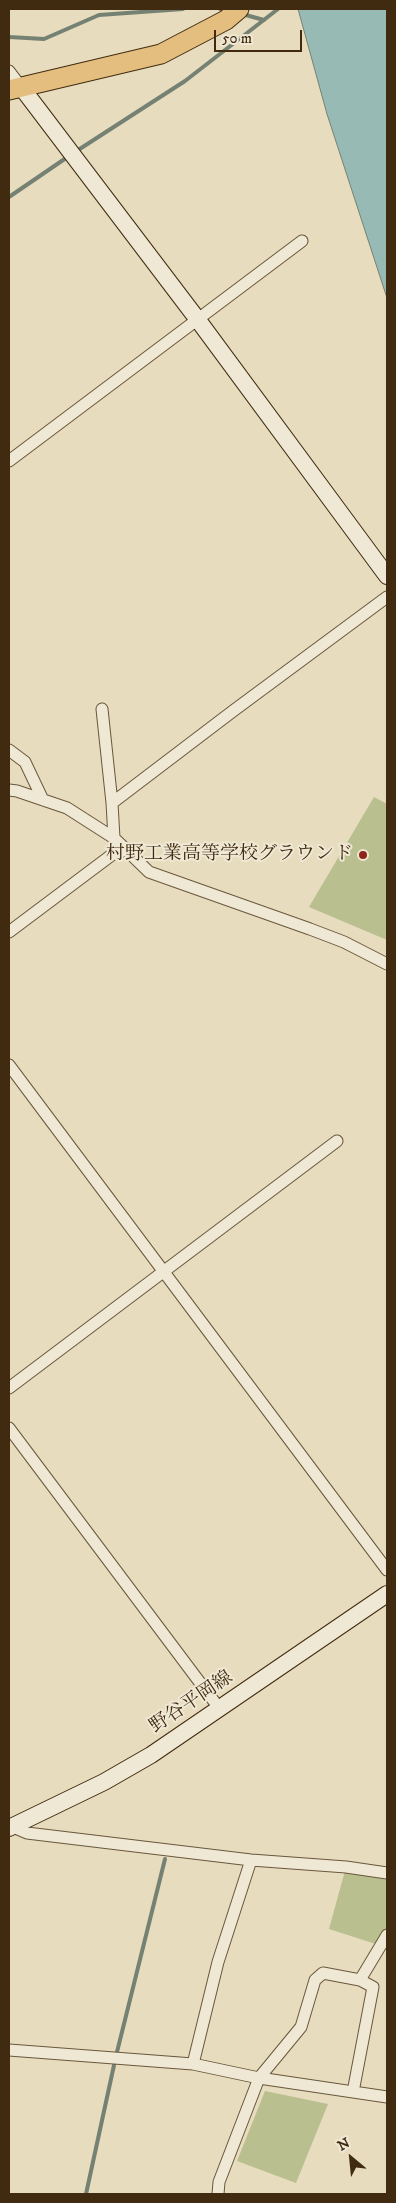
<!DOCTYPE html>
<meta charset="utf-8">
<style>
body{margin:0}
#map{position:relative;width:396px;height:2203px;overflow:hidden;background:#e7dcbe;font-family:"IM FELL DW Pica",serif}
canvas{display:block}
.frame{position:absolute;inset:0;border:10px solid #412b10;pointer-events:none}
.north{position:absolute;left:326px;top:2133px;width:50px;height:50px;-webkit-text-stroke:4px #efe8d5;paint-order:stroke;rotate:332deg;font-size:14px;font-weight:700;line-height:20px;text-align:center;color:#412b10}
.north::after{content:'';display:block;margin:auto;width:18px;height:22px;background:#412b10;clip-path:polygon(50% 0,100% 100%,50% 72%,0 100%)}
.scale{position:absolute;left:214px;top:30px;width:88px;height:22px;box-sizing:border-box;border:2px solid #412b10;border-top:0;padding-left:6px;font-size:15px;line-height:18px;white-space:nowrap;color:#412b10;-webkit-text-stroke:4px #efe8d5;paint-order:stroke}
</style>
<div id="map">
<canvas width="396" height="2203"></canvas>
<div class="frame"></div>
<div class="north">N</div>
<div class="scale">50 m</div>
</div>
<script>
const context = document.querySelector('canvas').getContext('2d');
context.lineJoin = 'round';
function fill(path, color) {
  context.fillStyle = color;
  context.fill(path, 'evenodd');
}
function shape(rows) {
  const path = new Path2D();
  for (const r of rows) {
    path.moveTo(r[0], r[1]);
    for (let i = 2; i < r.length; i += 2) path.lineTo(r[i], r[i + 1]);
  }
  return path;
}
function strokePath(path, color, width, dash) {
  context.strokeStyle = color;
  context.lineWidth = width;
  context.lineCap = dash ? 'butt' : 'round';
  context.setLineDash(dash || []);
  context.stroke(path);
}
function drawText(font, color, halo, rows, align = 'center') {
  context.font = font + ' "IM FELL DW Pica","Noto Serif JP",serif';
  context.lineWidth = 4;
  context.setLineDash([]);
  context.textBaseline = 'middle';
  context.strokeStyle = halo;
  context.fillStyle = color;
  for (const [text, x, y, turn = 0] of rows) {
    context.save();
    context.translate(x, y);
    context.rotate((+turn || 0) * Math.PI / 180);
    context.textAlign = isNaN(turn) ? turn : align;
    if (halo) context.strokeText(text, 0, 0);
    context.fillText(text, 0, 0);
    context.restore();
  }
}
fill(shape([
 [374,797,387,804,387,940,309,907],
 [346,1867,387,1873,387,1935,382,1946,329,1929],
 [265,2091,328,2104,296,2183,237,2161]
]), '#b9bf8f');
const water = shape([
 [298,9,387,9,387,298,327,114,298,9]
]);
fill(water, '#97bbb4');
strokePath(water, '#758172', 1);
strokePath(shape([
 [220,9,228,11],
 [242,14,264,20],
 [9,37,44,39,99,15,183,9],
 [75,152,185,81,278,9],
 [9,197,69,156],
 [86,2194,116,2056,165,1859]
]), '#758172', 4);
const street = shape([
 [9,71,22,88],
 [9,461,302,241],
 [102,709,112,803],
 [9,750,25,762,43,800],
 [9,790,17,791,67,808,114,838,149,872,310,929,344,942,387,964],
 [114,838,112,803,233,711,387,597],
 [9,932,113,854,126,850],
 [9,1065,387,1570],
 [9,1388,337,1141],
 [9,1428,219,1708],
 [13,1827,27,1833,251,1860,346,1867,387,1873],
 [9,2050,193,2064,259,2078,387,2097],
 [193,2064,218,1962,251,1860],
 [353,2092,373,1987,360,1980],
 [218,2194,219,2182,259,2078,301,2027,315,1980,323,1973,360,1980,387,1935]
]);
const secondary = shape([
 [22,88,198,320,387,576],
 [9,1828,104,1782,151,1755,387,1594]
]);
const primary = shape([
 [9,90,161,54,226,20,239,9]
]);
strokePath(street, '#6a573c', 13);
strokePath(secondary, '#412b10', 18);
strokePath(primary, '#412b10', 21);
strokePath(street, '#efe8d5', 11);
strokePath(secondary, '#efe8d5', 16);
strokePath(primary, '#e4be7f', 19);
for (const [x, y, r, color] of [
 [363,855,5,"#8f2418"]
]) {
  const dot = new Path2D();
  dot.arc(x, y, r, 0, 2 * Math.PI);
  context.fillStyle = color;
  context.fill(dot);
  strokePath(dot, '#efe8d5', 2);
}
drawText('19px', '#412b10', '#efe8d5', [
 ["村野工業高等学校グラウンド",353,855]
], 'right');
drawText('19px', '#412b10', '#efe8d5', [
 ["野谷平岡線",192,1703,-34]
]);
</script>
